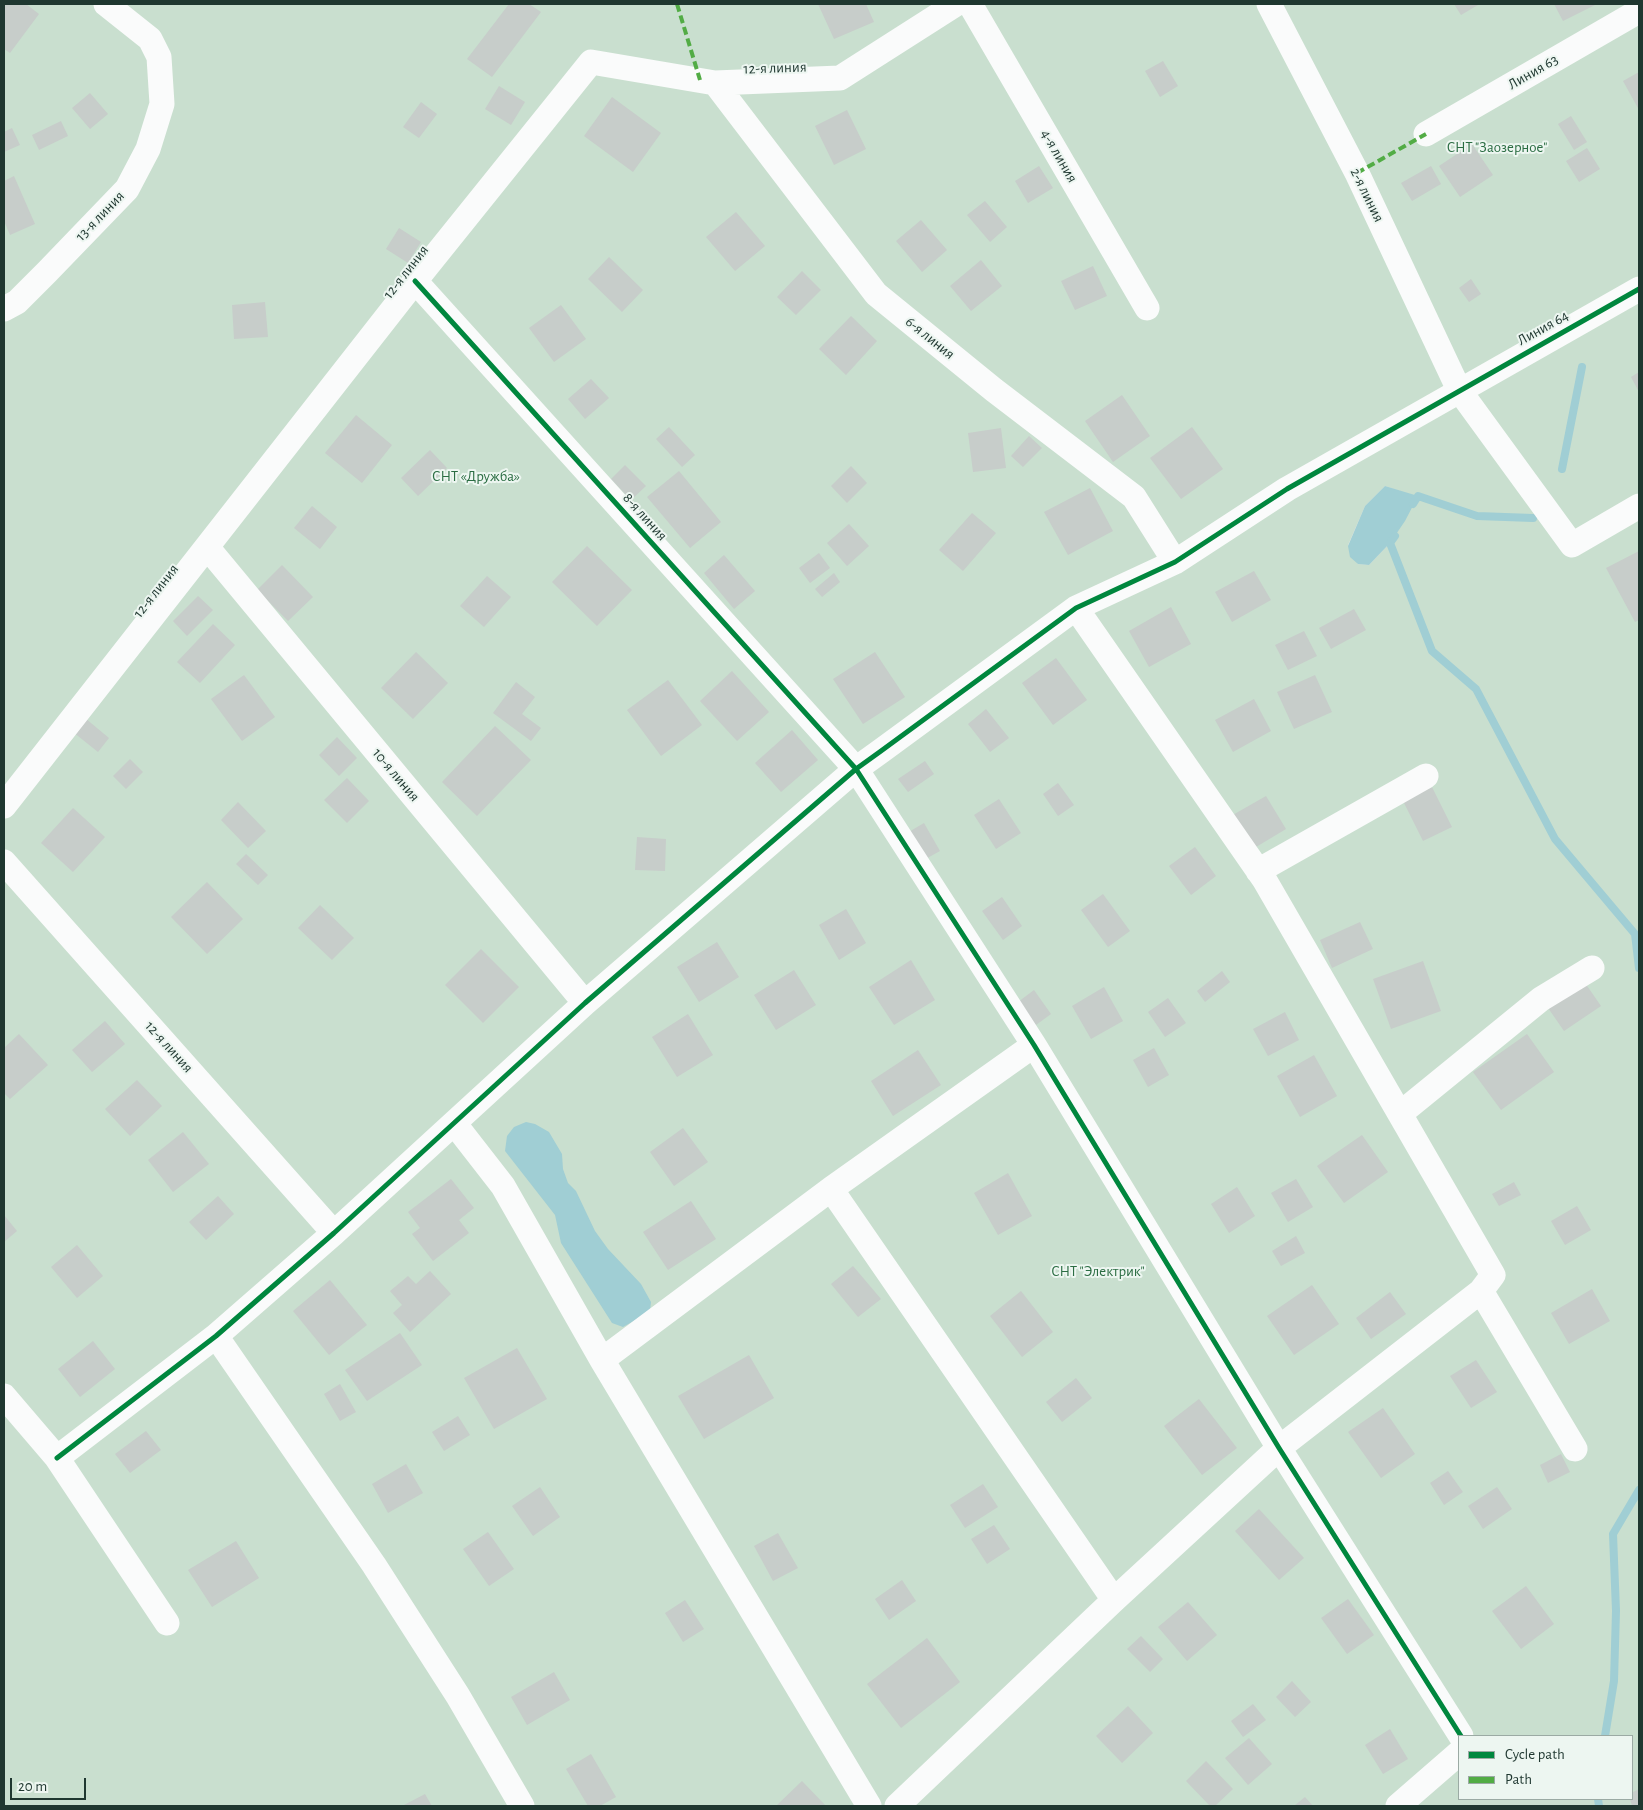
<!DOCTYPE html>
<meta charset="utf-8">
<style>
body{margin:0}
#map{position:relative;width:1643px;height:1810px;overflow:hidden;background:#e0e6e3;font-family:"Alegreya Sans",sans-serif}
canvas{display:block}
.frame{position:absolute;inset:0;border:5px solid #1f3730;pointer-events:none}
.legend{position:absolute;left:1458px;top:1735px;width:175px;height:65px;box-sizing:border-box;background:#edf6f1;border:1px solid #9baaa4;margin:0;padding:6px 9px;list-style:none;font-size:15px;color:#1f3730}
.legend li{display:flex;align-items:center;gap:10px;height:25px}
.legend b{width:25px;border:1px solid #9baaa4}
.scale{position:absolute;left:10px;top:1778px;width:76px;height:22px;box-sizing:border-box;border:2px solid #1f3730;border-top:0;padding-left:6px;font-size:15px;line-height:18px;white-space:nowrap;color:#1f3730;-webkit-text-stroke:4px #edf6f1;paint-order:stroke}
</style>
<div id="map">
<canvas width="1643" height="1810"></canvas>
<div class="frame"></div>
<ul class="legend">
<li><b style="height:6px;background:#00873e"></b>Cycle path</li>
<li><b style="height:6px;background:#52ac45"></b>Path</li>
</ul>
<div class="scale">20 m</div>
</div>
<script>
const context = document.querySelector('canvas').getContext('2d');
context.lineJoin = 'round';
function fill(path, color) {
  context.fillStyle = color;
  context.fill(path, 'evenodd');
}
function shape(rows) {
  const path = new Path2D();
  for (const r of rows) {
    path.moveTo(r[0], r[1]);
    for (let i = 2; i < r.length; i += 2) path.lineTo(r[i], r[i + 1]);
  }
  return path;
}
function strokePath(path, color, width, dash) {
  context.strokeStyle = color;
  context.lineWidth = width;
  context.lineCap = dash ? 'butt' : 'round';
  context.setLineDash(dash || []);
  context.stroke(path);
}
function drawText(font, color, halo, rows, align = 'center') {
  context.font = font + ' "Alegreya Sans",sans-serif';
  context.lineWidth = 4;
  context.setLineDash([]);
  context.textBaseline = 'middle';
  context.strokeStyle = halo;
  context.fillStyle = color;
  for (const [text, x, y, turn = 0] of rows) {
    context.save();
    context.translate(x, y);
    context.rotate((+turn || 0) * Math.PI / 180);
    context.textAlign = isNaN(turn) ? turn : align;
    if (halo) context.strokeText(text, 0, 0);
    context.fillText(text, 0, 0);
    context.restore();
  }
}
fill(shape([
 [4,4,1639,4,1639,1806,4,1806],
 [1385,486,1417,497,1390,543,1369,565,1358,564,1348,545,1365,506],
 [1459,1736,1632,1736,1632,1799,1459,1799]
]), '#c9dfcf');
fill(shape([
 [1385,486,1418,496,1405,521,1390,543,1369,565,1358,564,1350,557,1348,546,1365,506],
 [526,1122,535,1124,549,1132,562,1154,563,1169,568,1183,576,1191,595,1231,608,1249,641,1284,651,1302,650,1311,632,1322,623,1327,612,1323,561,1243,555,1215,505,1151,507,1136,514,1127]
]), '#a0ced4');
strokePath(shape([
 [1562,469,1582,367],
 [1413,504,1418,496,1477,516,1533,518],
 [1395,536,1390,543,1432,651,1476,689,1555,839,1635,934,1639,968],
 [1605,1736,1614,1681,1616,1611,1613,1534,1639,1490],
 [1598,1799,1599,1806]
]), '#a0ced4', 8);
fill(shape([
 [4,4,26,4,39,14,10,53,4,49],
 [509,4,529,4,541,12,492,77,467,59],
 [818,4,866,4,874,22,834,39],
 [1454,4,1477,4,1478,5,1461,15],
 [1554,4,1597,4,1563,21],
 [1163,61,1178,86,1160,97,1145,71],
 [1639,72,1639,110,1623,81],
 [499,86,525,102,511,125,485,109],
 [90,93,108,114,90,129,72,108],
 [612,97,661,133,633,172,584,136],
 [421,102,437,114,419,138,403,127],
 [847,110,866,149,834,165,815,126],
 [1571,116,1587,142,1574,150,1558,124],
 [61,121,68,136,39,150,32,135],
 [12,128,20,145,4,152,4,132],
 [1472,144,1493,175,1460,197,1439,166],
 [1587,148,1600,169,1579,182,1566,161],
 [1039,166,1053,188,1028,203,1015,181],
 [1431,166,1441,184,1412,201,1401,183],
 [14,176,35,224,10,235,4,221,4,181],
 [985,201,1007,227,990,242,967,215],
 [736,212,765,246,735,271,706,237],
 [921,220,947,250,922,272,896,241],
 [399,228,421,242,408,263,386,249],
 [609,257,643,290,622,312,588,279],
 [981,260,1002,286,971,311,950,286],
 [1093,266,1107,296,1075,310,1061,281],
 [802,271,821,290,796,315,777,297],
 [1471,279,1481,294,1469,302,1459,288],
 [265,302,268,337,234,339,232,305],
 [561,305,586,339,554,362,529,328],
 [851,316,877,341,846,375,819,349],
 [1639,372,1639,392,1631,377],
 [591,379,609,398,585,419,568,399],
 [1122,395,1150,436,1113,462,1085,421],
 [356,415,392,445,362,483,325,453],
 [669,427,695,455,682,467,656,439],
 [1192,427,1223,469,1181,499,1150,458],
 [1001,428,1006,468,973,472,968,433],
 [1029,436,1042,448,1023,467,1011,456],
 [430,450,447,468,418,496,401,478],
 [625,465,646,486,631,500,611,479],
 [851,466,867,483,847,503,831,486],
 [679,471,721,522,690,548,647,497],
 [1090,488,1113,531,1068,555,1044,512],
 [312,506,337,527,320,549,294,528],
 [972,513,996,533,963,571,939,550],
 [849,524,869,546,847,566,827,543],
 [587,546,632,590,597,626,552,582],
 [1639,551,1639,620,1635,622,1606,568],
 [819,553,830,568,810,583,799,568],
 [724,555,755,591,734,609,704,573],
 [282,565,313,597,288,621,257,590],
 [1254,571,1271,600,1232,622,1215,592],
 [834,573,840,582,822,597,815,589],
 [487,576,511,597,484,627,460,606],
 [198,596,213,610,187,636,173,621],
 [1171,607,1191,644,1149,667,1129,631],
 [1354,609,1366,630,1331,649,1319,628],
 [213,624,235,645,200,683,177,662],
 [1304,631,1317,656,1288,670,1275,645],
 [416,652,448,683,413,719,381,688],
 [875,652,905,697,863,724,833,679],
 [1056,658,1087,700,1053,725,1022,683],
 [732,671,769,712,737,741,700,701],
 [244,675,275,717,242,741,211,699],
 [1315,675,1332,712,1294,729,1277,692],
 [668,680,702,725,661,756,627,710],
 [516,682,535,697,522,714,541,728,531,741,493,713],
 [1254,699,1271,731,1233,752,1215,720],
 [986,709,1009,738,990,752,968,724],
 [85,718,109,738,98,752,73,732],
 [495,726,531,760,477,816,442,782],
 [792,730,818,760,781,792,755,763],
 [337,737,357,758,339,776,319,755],
 [130,759,143,772,126,789,113,776],
 [925,761,934,774,908,792,898,779],
 [347,778,369,801,347,823,324,800],
 [1058,783,1074,805,1058,816,1043,794],
 [1432,787,1452,827,1423,841,1403,801],
 [1266,796,1286,829,1251,850,1231,816],
 [999,799,1021,833,996,849,974,815],
 [238,802,266,831,248,848,221,820],
 [73,808,105,837,73,872,41,843],
 [924,823,940,851,922,861,907,833],
 [637,837,666,839,665,871,635,870],
 [1195,847,1216,876,1191,895,1169,866],
 [246,854,268,875,258,885,236,864],
 [207,882,243,919,207,954,171,917],
 [1103,894,1130,931,1108,947,1081,910],
 [1002,897,1022,926,1003,940,982,911],
 [320,905,354,938,332,960,298,928],
 [846,909,866,943,839,960,819,925],
 [1360,922,1373,949,1332,968,1320,940],
 [717,942,739,977,699,1002,677,967],
 [481,949,519,987,483,1023,445,985],
 [911,960,935,1000,894,1025,869,987],
 [1423,961,1441,1011,1391,1029,1373,979],
 [794,970,816,1005,776,1030,754,995],
 [1222,971,1230,982,1205,1002,1197,991],
 [1583,980,1601,1006,1564,1031,1546,1005],
 [1104,987,1123,1021,1091,1039,1072,1006],
 [1034,990,1051,1014,1036,1025,1018,1002],
 [1168,998,1186,1023,1165,1037,1148,1012],
 [1285,1012,1299,1040,1268,1056,1253,1029],
 [688,1014,713,1055,677,1077,652,1037],
 [105,1021,125,1044,92,1072,72,1050],
 [19,1034,48,1065,10,1099,4,1093,4,1048],
 [1527,1034,1554,1072,1501,1110,1473,1072],
 [1154,1048,1169,1075,1148,1087,1133,1060],
 [918,1050,941,1085,893,1116,871,1081],
 [1314,1055,1337,1096,1300,1117,1277,1076],
 [137,1080,162,1106,130,1136,105,1109],
 [683,1128,708,1162,674,1186,650,1152],
 [183,1132,209,1164,173,1192,148,1160],
 [1362,1135,1388,1172,1344,1203,1317,1166],
 [1008,1173,1032,1216,998,1235,974,1193],
 [451,1179,474,1208,459,1220,469,1233,433,1261,412,1234,420,1228,408,1212],
 [1296,1179,1313,1207,1288,1222,1271,1193],
 [1514,1182,1521,1195,1499,1206,1492,1194],
 [1237,1187,1255,1216,1229,1233,1211,1204],
 [218,1196,234,1214,206,1240,189,1222],
 [691,1201,716,1239,668,1270,643,1232],
 [1577,1206,1591,1230,1565,1245,1551,1221],
 [4,1215,17,1231,4,1242],
 [1296,1236,1305,1253,1281,1266,1272,1251],
 [77,1245,103,1276,77,1298,51,1267],
 [853,1266,881,1299,858,1317,831,1284],
 [430,1271,451,1294,410,1332,393,1313,402,1305,390,1291,408,1276,416,1284],
 [330,1280,367,1325,329,1355,293,1311],
 [1312,1285,1339,1324,1294,1355,1267,1316],
 [1592,1289,1610,1321,1569,1344,1551,1313],
 [1021,1291,1053,1332,1022,1357,990,1316],
 [1390,1292,1406,1314,1371,1339,1356,1318],
 [400,1333,422,1365,367,1401,345,1370],
 [93,1341,115,1369,80,1397,58,1369],
 [517,1348,547,1399,494,1429,464,1378],
 [749,1355,774,1398,704,1439,678,1396],
 [1476,1360,1497,1392,1471,1408,1450,1376],
 [1076,1378,1092,1398,1062,1422,1046,1402],
 [340,1384,356,1412,340,1421,324,1394],
 [1199,1399,1237,1448,1202,1475,1164,1426],
 [1383,1408,1415,1454,1381,1478,1348,1432],
 [458,1416,470,1435,444,1451,432,1432],
 [146,1431,161,1450,130,1473,115,1454],
 [1561,1454,1570,1472,1548,1483,1540,1465],
 [406,1464,423,1493,388,1513,372,1484],
 [1448,1471,1463,1492,1444,1505,1430,1483],
 [983,1484,998,1507,965,1528,950,1505],
 [540,1487,560,1517,533,1536,512,1506],
 [1497,1487,1512,1509,1483,1529,1468,1506],
 [1259,1509,1304,1558,1279,1580,1235,1531],
 [994,1525,1010,1549,987,1564,971,1539],
 [488,1532,514,1569,489,1586,463,1549],
 [778,1533,798,1568,773,1581,754,1546],
 [236,1541,259,1578,212,1607,188,1570],
 [902,1580,916,1601,889,1620,875,1599],
 [1526,1586,1554,1624,1521,1649,1492,1611],
 [1348,1599,1374,1635,1347,1654,1321,1618],
 [685,1600,704,1629,683,1642,665,1613],
 [1188,1602,1217,1635,1187,1661,1158,1627],
 [1141,1636,1163,1659,1150,1672,1127,1649],
 [927,1638,960,1682,901,1728,867,1684],
 [554,1672,570,1700,527,1725,511,1697],
 [1292,1681,1311,1702,1295,1717,1276,1697],
 [1253,1704,1266,1720,1243,1737,1231,1721],
 [1128,1706,1153,1733,1122,1763,1096,1736],
 [1390,1729,1408,1759,1383,1774,1365,1745],
 [1249,1738,1272,1764,1248,1785,1225,1758],
 [591,1754,616,1797,600,1806,588,1806,566,1769],
 [1206,1761,1233,1789,1215,1806,1210,1806,1186,1781],
 [802,1781,826,1806,776,1806],
 [1639,1789,1639,1806,1632,1806,1630,1799,1632,1799,1633,1792],
 [425,1794,432,1806,402,1806],
 [1305,1797,1313,1806,1294,1806]
]), '#c7cdca');
strokePath(shape([
 [970,4,1147,308],
 [1269,4,1357,173,1459,390,1572,545,1639,506],
 [715,83,876,294,994,390,1134,497,1175,562],
 [1426,134,1639,11],
 [415,281,856,769,1034,1045,1279,1448,1461,1736],
 [4,309,17,302,47,272,127,189,148,149,162,104,159,57,150,39,106,4],
 [207,547,585,1003],
 [4,806,415,281,591,62,715,83,840,78,956,4],
 [4,862,334,1233],
 [1258,871,1426,776],
 [1401,1113,1541,999,1592,968],
 [454,1123,503,1186,602,1360],
 [831,1189,1114,1600],
 [1481,1291,1575,1449],
 [216,1336,374,1565,458,1696,522,1806],
 [4,1396,57,1458,167,1623],
 [57,1458,216,1336,334,1233,585,1003,856,769,881,751,1076,608,1175,562,1287,489,1639,289],
 [869,1806,602,1360,831,1189,1034,1045],
 [897,1806,1114,1600,1279,1448,1481,1291,1493,1275,1264,879,1076,608],
 [1398,1806,1459,1753]
]), '#fafbfb', 25);
strokePath(shape([
 [677,4,700,80],
 [1357,173,1426,134]
]), '#52ac45', 4, [8, 4]);
strokePath(shape([
 [415,281,856,769,1034,1045,1279,1448,1461,1736],
 [57,1458,216,1336,334,1233,585,1003,856,769,881,751,1076,608,1175,562,1287,489,1639,289]
]), '#00873e', 5);
drawText('15px', '#1f3730', '#edf6f1', [
 ["12-я линия",775,68,-2],
 ["Линия 63",1533,72,-30],
 ["4-я линия",1059,156,60],
 ["2-я линия",1367,195,64],
 ["13-я линия",100,216,-46],
 ["12-я линия",406,272,-52],
 ["Линия 64",1543,328,-29],
 ["6-я линия",930,338,39],
 ["8-я линия",645,517,48],
 ["12-я линия",156,591,-52],
 ["10-я линия",396,775,50],
 ["12-я линия",169,1047,48]
]);
drawText('15px', '#2b6d43', '#edf6f1', [
 ["СНТ \"Заозерное\"",1497,147],
 ["СНТ «Дружба»",476,476],
 ["СНТ \"Электрик\"",1098,1271]
]);
</script>
